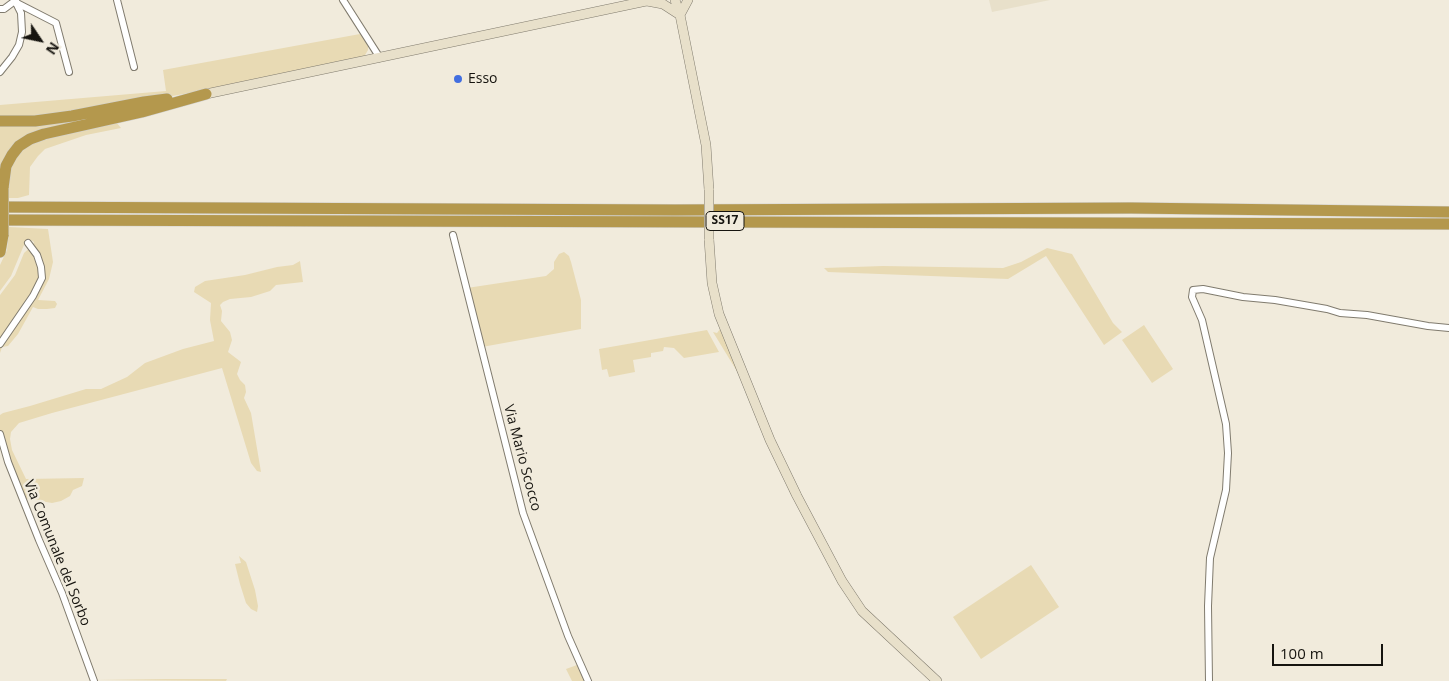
<!DOCTYPE html>
<style>
body{margin:0}
#map{position:relative;width:1449px;height:681px;overflow:hidden;background:#f1ebdc;font-family:"Open Sans",sans-serif}
canvas{display:block}
.north{position:absolute;left:15px;top:15px;width:50px;height:50px;-webkit-text-stroke:4px #f1ebdc;paint-order:stroke;rotate:124deg;font-size:14px;font-weight:700;line-height:20px;text-align:center;color:#16140f}
.north::after{content:'';display:block;margin:auto;width:18px;height:22px;background:#16140f;clip-path:polygon(50% 0,100% 100%,50% 72%,0 100%)}
.scale{position:absolute;left:1272px;top:644px;width:111px;height:22px;box-sizing:border-box;border:2px solid #16140f;border-top:0;padding-left:6px;font-size:15px;line-height:18px;white-space:nowrap;color:#16140f;-webkit-text-stroke:4px #f1ebdc;paint-order:stroke}
</style>
<div id="map">
<canvas width="1449" height="681"></canvas>
<div class="north">N</div>
<div class="scale">100 m</div>
</div>
<script>
const context = document.querySelector('canvas').getContext('2d');
context.lineJoin = 'round';
function fill(path, color) {
  context.fillStyle = color;
  context.fill(path, 'evenodd');
}
function shape(rows) {
  const path = new Path2D();
  for (const r of rows) {
    path.moveTo(r[0], r[1]);
    for (let i = 2; i < r.length; i += 2) path.lineTo(r[i], r[i + 1]);
  }
  return path;
}
function strokePath(path, color, width, dash) {
  context.strokeStyle = color;
  context.lineWidth = width;
  context.lineCap = dash ? 'butt' : 'round';
  context.setLineDash(dash || []);
  context.stroke(path);
}
function drawText(font, color, halo, rows, align = 'center') {
  context.font = font + ' "Open Sans",sans-serif';
  context.lineWidth = 5;
  context.setLineDash([]);
  context.textBaseline = 'middle';
  context.strokeStyle = halo;
  context.fillStyle = color;
  for (const [text, x, y, turn = 0] of rows) {
    context.save();
    context.translate(x, y);
    context.rotate((+turn || 0) * Math.PI / 180);
    context.textAlign = isNaN(turn) ? turn : align;
    if (halo) context.strokeText(text, 0, 0);
    context.fillText(text, 0, 0);
    context.restore();
  }
}
fill(shape([
 [989,0,1050,0,992,12]
]), '#e8e0ca');
fill(shape([
 [360,34,368,46,368,50,364,57,245,83,72,114,0,119,0,105,166,91,163,70],
 [156,104,30,136,0,172,0,126],
 [116,122,121,128,86,135,45,149,38,156,30,167,29,195,18,198,9,198,7,182,15,158,30,143],
 [9,227,48,229,53,262,49,279,38,300,55,301,57,304,55,308,47,309,38,309,33,307,18,334,8,346,2,347,0,353,0,295,15,275,24,253,33,245,34,242,31,240,24,245,11,276,0,291,0,265,7,250],
 [1047,248,1072,254,1113,323,1122,332,1104,345,1046,256,1008,279,828,272,824,268,883,266,1003,268,1021,262],
 [564,252,569,256,571,262,581,300,581,329,482,347,467,288,546,276,554,269,554,262,559,254],
 [300,261,303,282,276,285,270,291,251,297,230,299,223,302,220,305,222,311,221,321,230,332,232,340,228,352,241,362,237,374,240,380,245,385,246,392,244,398,251,413,261,472,257,471,251,463,222,368,52,413,19,423,11,432,10,439,12,450,26,479,84,478,82,486,73,490,70,496,61,501,52,503,24,498,0,432,0,415,3,413,30,406,86,389,101,389,127,377,145,363,183,349,214,341,210,320,211,303,194,292,195,287,205,281,245,275,277,267,293,265],
 [1144,325,1173,369,1152,383,1122,340],
 [720,329,743,376,738,373,713,332,717,333],
 [707,330,719,352,684,358,674,348,664,347,663,351,651,353,651,357,633,360,635,372,609,377,607,369,602,370,599,349],
 [239,556,246,562,255,590,258,606,257,612,251,609,246,603,240,584,235,564,241,563],
 [1031,565,1059,607,981,659,953,617],
 [577,665,584,681,572,681,566,669],
 [227,679,226,681,95,680,166,679]
]), '#e8dab4');
const street = shape([
 [117,0,134,67],
 [343,0,380,58],
 [15,2,56,23,69,72],
 [0,9,4,9,16,0],
 [0,72,12,57,19,45,22,32,21,13,16,3],
 [453,235,523,513,568,636,588,681],
 [0,344,33,296,42,278,41,267,37,255,28,243],
 [0,434,8,462,39,540,62,593,94,681],
 [1209,681,1208,606,1210,558,1226,490,1228,453,1226,424,1202,320,1192,297,1193,290,1203,289,1243,297,1275,300,1327,309,1340,313,1367,315,1428,326,1449,328]
]);
const secondary = shape([
 [675,0,680,15,706,145,709,190],
 [647,1,663,4,680,15],
 [680,15,688,0],
 [206,94,651,0],
 [709,239,712,283,719,314,770,440,797,496,842,581,862,611,937,681]
]);
const highway = shape([
 [0,121,35,121,72,116,144,102,167,99],
 [3,188,6,166,12,155,19,146,30,139,44,134,142,112,206,94],
 [0,207,675,210,1131,208,1449,212],
 [0,220,1449,224],
 [0,252,3,235]
]);
strokePath(street, '#807b6e', 8);
strokePath(secondary, '#807b6e', 10);
strokePath(highway, '#d0d0cf', 12);
strokePath(street, '#fff', 6);
strokePath(secondary, '#e8e0ca', 9);
strokePath(highway, '#b4984d', 11);
const secondaryBridge = shape([
 [709,239,709,190]
]);
const highwayBridge = shape([
 [3,188,3,235]
]);
strokePath(secondaryBridge, '#807b6e', 10, []);
strokePath(highwayBridge, '#d0d0cf', 12, []);
strokePath(secondaryBridge, '#e8e0ca', 9);
strokePath(highwayBridge, '#b4984d', 11);
for (const [x, y, r, color] of [
 [458,79,5,"#426ee0"]
]) {
  const dot = new Path2D();
  dot.arc(x, y, r, 0, 2 * Math.PI);
  context.fillStyle = color;
  context.fill(dot);
  strokePath(dot, '#f1ebdc', 2);
}
for (const [x, y, w] of [
 [725,221,38]
]) {
  const box = new Path2D();
  box.roundRect(x - w / 2, y - 9.5, w, 19, 4);
  context.fillStyle = '#f1ebdc';
  context.fill(box);
  strokePath(box, '#16140f', 1);
}
drawText('bold 12px', '#16140f', null, [
 ["SS17",725,221]
]);
drawText('14px', '#16140f', '#f1ebdc', [
 ["Esso",468,79]
], 'left');
drawText('14px', '#16140f', '#f1ebdc', [
 ["Via Mario Scocco",522,458,75],
 ["Via Comunale del Sorbo",57,553,68]
]);
</script>
